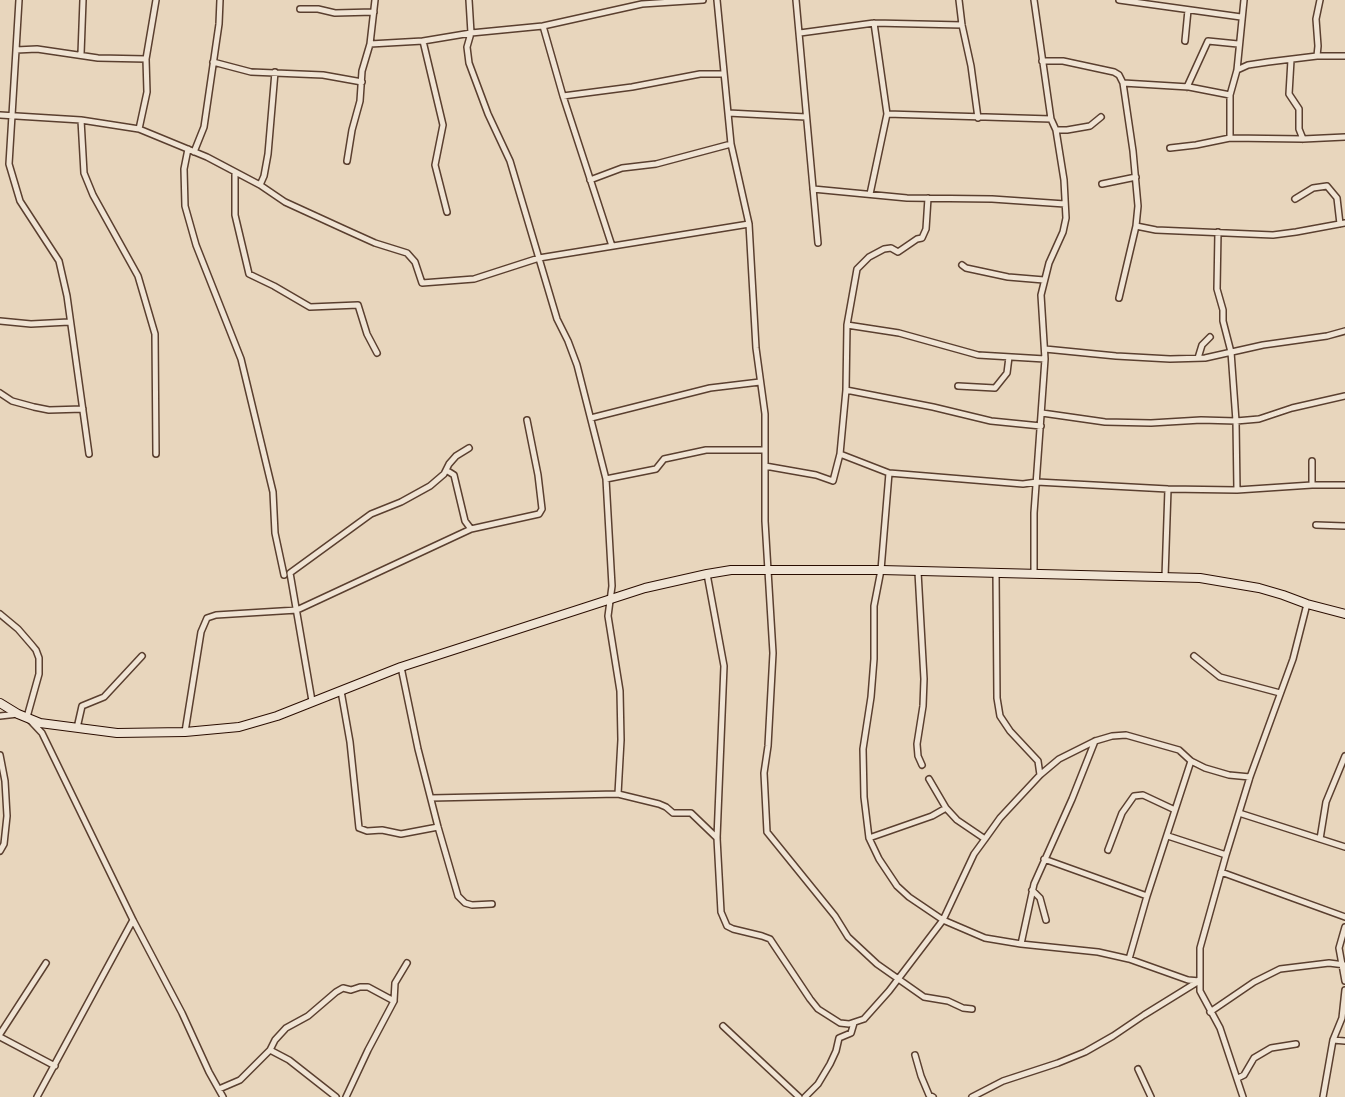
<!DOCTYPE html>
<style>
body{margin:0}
canvas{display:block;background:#e8d6bd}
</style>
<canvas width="1345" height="1097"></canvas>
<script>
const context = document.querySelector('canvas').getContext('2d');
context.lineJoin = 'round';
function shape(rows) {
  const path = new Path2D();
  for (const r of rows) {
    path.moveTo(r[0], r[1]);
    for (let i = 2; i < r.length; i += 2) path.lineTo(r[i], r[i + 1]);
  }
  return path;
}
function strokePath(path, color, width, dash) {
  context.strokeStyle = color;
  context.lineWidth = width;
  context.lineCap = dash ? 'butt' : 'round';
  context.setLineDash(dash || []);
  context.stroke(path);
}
const street = shape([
 [19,0,16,50,37,49,98,58,146,59],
 [469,0,471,33,467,47,469,63,488,114,510,161,557,319,568,341,577,365,606,479,612,586,608,616,620,691,621,740,618,794],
 [717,0,731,144,749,224,756,348,765,414,765,521,773,653,768,746,764,773,767,832,835,916,848,937,877,964,924,997,948,1001,963,1008,972,1009],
 [796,0,818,243],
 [959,0,962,25,971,66,978,118],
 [1119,0,1241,17],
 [300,9,318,9,335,13,374,12],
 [543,26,563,96,612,246],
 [800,33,874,23,962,25],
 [423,41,443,125,435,165,447,212],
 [1185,41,1188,10],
 [370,44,423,41,471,33,543,26,642,4,703,0],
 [16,50,9,164,20,201,59,261,67,296,89,454],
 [81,54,83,0],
 [1317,56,1318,46,1316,19,1320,0],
 [1291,60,1289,94,1299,109,1299,129,1303,139],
 [1042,61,1063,61,1114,72,1119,75,1123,83,1133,151,1138,206,1136,226,1119,298],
 [213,62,251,72,323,75,362,82],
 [1237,70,1248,65,1268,62,1317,56,1345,56],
 [1123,83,1189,87,1230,95],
 [1187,87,1208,41,1238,44],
 [563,96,632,87,700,74,723,74],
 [728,113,806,117],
 [887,114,1051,119],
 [0,115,81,120,139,129,207,157,260,185,285,202,344,229,375,243,407,253,415,262,422,283,474,279,539,258,749,224],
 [81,120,84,173,93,195,138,276,155,334,156,454],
 [139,129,147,92,146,59,156,0],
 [1056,130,1067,130,1090,126,1101,117],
 [1230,138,1230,95,1237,70,1244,0],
 [1170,148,1196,145,1230,138,1303,139,1345,137],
 [188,149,184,169,185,206,196,245,241,359,273,492,275,533,284,575],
 [194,152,204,127,219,24,220,0],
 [347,161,352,130,360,101,362,71,370,44,375,0],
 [235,172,235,215,249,274,274,286,310,307,358,305,367,334,377,353],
 [590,180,622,168,656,164,731,144],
 [1102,184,1136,177],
 [260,185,264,176,268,154,275,72],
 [813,189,907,198,992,199,1065,204],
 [870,194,887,114,874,23],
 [1295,199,1313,188,1327,186,1337,198,1340,224],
 [1136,226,1156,230,1273,235,1296,232,1345,223],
 [1218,232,1217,289,1223,310,1223,321,1231,352,1236,421,1237,490],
 [962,265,966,268,1008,277,1044,280],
 [0,321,31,324,69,322],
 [847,325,899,333,978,355,1045,359],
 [1045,349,1116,356,1170,359,1205,358,1263,345,1327,336,1345,331],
 [1198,358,1202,345,1210,337],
 [958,386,995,388,1007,373,1009,357],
 [846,390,933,407,991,421,1041,426],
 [0,393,12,401,34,407,49,410,83,409],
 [1042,413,1105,422,1151,423,1201,420,1236,421,1259,419,1292,408,1345,396],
 [591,418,710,388,760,382],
 [840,454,889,473,1023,484,1037,482,1168,489,1237,490,1312,485,1345,485],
 [765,466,816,475,833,481,840,454,846,390,847,325,857,269,869,257,884,249,891,248,898,252,917,239,922,238,926,229,928,198],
 [446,470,454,475,465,521,471,529],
 [889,473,881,570,874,606,874,659,871,697,863,749,864,797,869,838,879,859,897,886,909,897,943,920,985,938,1021,944,1098,952,1129,959,1188,980,1200,981],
 [606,479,656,469,664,459,706,450,765,450],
 [1312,485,1312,461],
 [1316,525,1345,526],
 [918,572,924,679,923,706,917,744,918,756,922,765],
 [996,572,997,698,1000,716,1010,731,1038,761,1040,775],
 [1034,573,1034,513,1045,359,1041,295,1049,263,1063,232,1066,218,1064,180,1056,130,1051,119,1034,0],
 [707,574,724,666,717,838,721,912,727,926,733,929,762,936,770,939,810,999,818,1009,840,1023,849,1024,864,1019,889,991,943,920,974,854,985,839,1000,818,1040,775,1059,759,1095,741,1112,736,1126,735,1179,750,1191,761,1205,768,1229,775,1250,777],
 [1165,577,1168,489],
 [0,614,18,629,31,644,36,650,39,658,39,674,27,717,42,733,133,920,182,1013,209,1072,223,1097],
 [1194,656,1220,677,1280,693],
 [401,667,418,749,438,827,458,896,465,903,472,905,492,904],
 [341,691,350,742,359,828,367,831,382,830,401,834,438,827],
 [312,701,290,573,371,514,401,502,430,486,444,474,449,464,456,456,469,448],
 [0,716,18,714],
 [77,728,82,706,104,697,142,656],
 [185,732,201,632,207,618,216,615,297,610,471,529,539,514,542,509,538,475,527,420],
 [0,755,5,781,7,816,4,844,0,851],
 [929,779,946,808,957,820,985,839],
 [431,798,618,794,659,804,666,807,673,813,691,813,717,838],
 [1239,813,1345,847],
 [1168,836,1226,855],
 [869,838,932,816,946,808],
 [1320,839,1326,802,1345,756],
 [1108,850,1122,813,1134,796,1143,795,1175,810],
 [1044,859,1147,896],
 [1221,872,1345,917],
 [1032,890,1040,898,1046,920],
 [1345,927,1339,948,1345,981],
 [1021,944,1034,884,1072,799,1095,741],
 [1129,959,1147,896,1191,761],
 [1210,1012,1254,982,1280,969,1329,963,1345,965],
 [723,1026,799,1097],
 [0,1034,46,963],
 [0,1037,55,1066],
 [1333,1040,1345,1041],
 [270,1050,275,1040,286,1028,308,1016,336,992,343,988,351,990,360,987,368,987,394,1001],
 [915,1055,921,1076,929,1095,933,1097],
 [1138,1069,1151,1097],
 [1238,1078,1244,1075,1254,1058,1271,1048,1296,1044],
 [219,1089,240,1080,270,1050,289,1060,336,1097],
 [37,1097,133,920],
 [346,1097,368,1050,394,1001,395,983,407,963],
 [805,1097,818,1084,830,1064,836,1051,839,1038,851,1033,854,1023],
 [972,1097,1003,1081,1058,1063,1085,1052,1113,1036,1144,1015,1199,981],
 [1243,1097,1220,1028,1200,991,1200,948,1226,855,1250,777,1293,659,1307,604],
 [1323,1097,1333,1040,1342,1018,1345,990]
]);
const secondary = shape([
 [0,703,18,714,40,723,117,733,185,732,239,727,277,716,401,667,645,588,707,574,731,570,881,570,1200,578,1259,588,1283,595,1307,604,1345,614]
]);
strokePath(street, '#5a3f2f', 8);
strokePath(secondary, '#2a0d00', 10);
strokePath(street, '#f0e4d4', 5);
strokePath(secondary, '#f0e4d4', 8);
</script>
